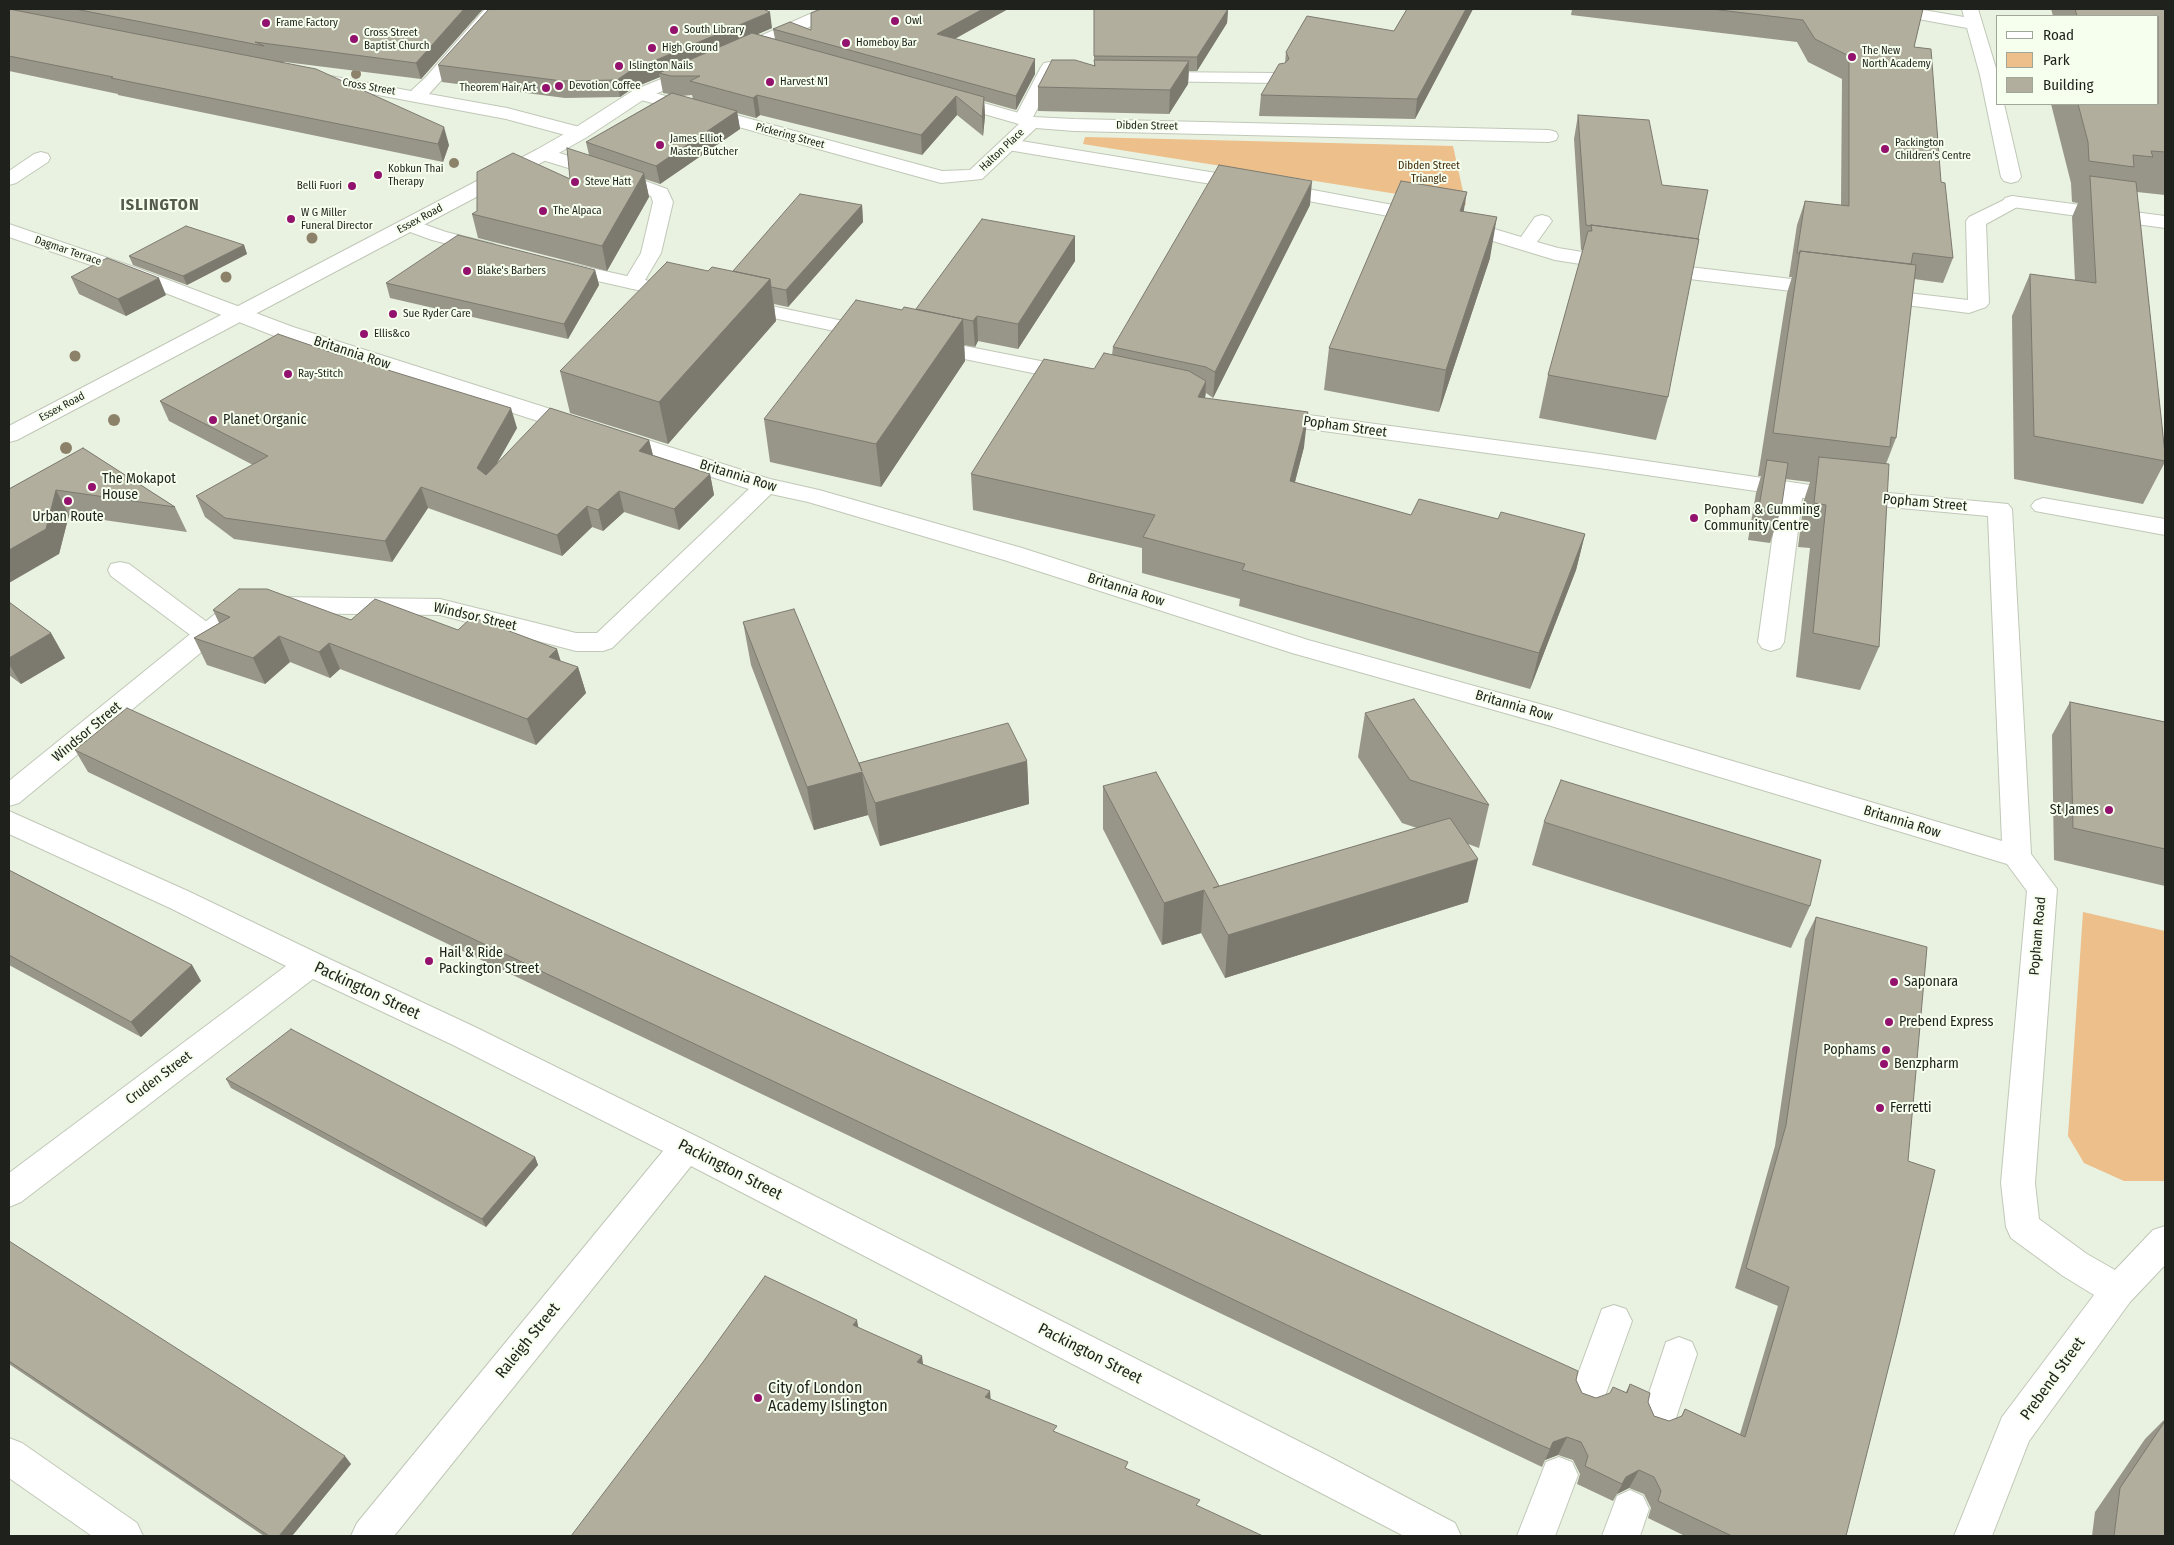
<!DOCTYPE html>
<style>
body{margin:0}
#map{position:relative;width:2174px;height:1545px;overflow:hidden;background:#e9f1e0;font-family:"Fira Sans Condensed",sans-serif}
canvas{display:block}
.frame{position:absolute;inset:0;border:10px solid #1f221c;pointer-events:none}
.legend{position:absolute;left:1996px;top:15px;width:162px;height:90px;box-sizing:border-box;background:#f6feed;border:1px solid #a0a699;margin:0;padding:6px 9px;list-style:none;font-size:15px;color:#1f221c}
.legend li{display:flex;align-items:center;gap:10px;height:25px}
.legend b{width:25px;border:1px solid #a0a699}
</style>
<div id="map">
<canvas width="2174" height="1545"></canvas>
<div class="frame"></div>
<ul class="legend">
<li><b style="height:6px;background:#fff"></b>Road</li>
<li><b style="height:14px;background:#ecbf8b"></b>Park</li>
<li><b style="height:14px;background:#b1ae9e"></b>Building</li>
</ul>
</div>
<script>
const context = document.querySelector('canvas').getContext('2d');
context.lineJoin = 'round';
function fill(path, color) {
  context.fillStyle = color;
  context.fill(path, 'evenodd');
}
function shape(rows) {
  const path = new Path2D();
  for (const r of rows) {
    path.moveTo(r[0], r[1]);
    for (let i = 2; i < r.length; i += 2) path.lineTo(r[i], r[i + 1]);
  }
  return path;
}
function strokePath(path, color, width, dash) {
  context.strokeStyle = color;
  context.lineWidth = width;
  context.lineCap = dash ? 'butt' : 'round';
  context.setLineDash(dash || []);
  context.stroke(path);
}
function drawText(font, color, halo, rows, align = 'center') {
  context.font = font + ' "Fira Sans Condensed",sans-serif';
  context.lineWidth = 4;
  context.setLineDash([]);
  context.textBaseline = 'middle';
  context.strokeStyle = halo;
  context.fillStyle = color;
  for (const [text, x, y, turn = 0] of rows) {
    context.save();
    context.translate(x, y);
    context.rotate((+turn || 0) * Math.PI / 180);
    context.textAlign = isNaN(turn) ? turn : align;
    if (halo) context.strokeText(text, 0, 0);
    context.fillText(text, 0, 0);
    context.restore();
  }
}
fill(shape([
 [1085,137,1453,146,1466,205,1083,144],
 [2083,912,2165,931,2165,1181,2124,1181,2084,1163,2068,1136]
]), '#ecbf8b');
const service = shape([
 [1050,62,1056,63,1059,67,1032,119,1030,123,1023,125,1016,123,1014,119,1041,67,1044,63,1050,62],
 [1151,72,1277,73,1283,74,1286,78,1283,82,1277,83,1145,81,1142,77,1145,73,1151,72],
 [1009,139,1271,182,1451,216,1521,237,1535,217,1542,215,1549,217,1552,221,1537,242,1558,248,1638,261,1826,283,1833,285,1836,289,1833,293,1826,295,1638,273,1555,260,1447,227,1271,194,1002,149,1000,145,1002,141,1009,139],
 [543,148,618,171,667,189,673,202,661,253,645,280,688,290,691,294,688,298,681,300,633,289,626,287,623,283,641,253,653,202,651,196,604,179,536,158,534,154,536,150,543,148],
 [41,152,48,154,50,158,48,162,16,183,9,185,9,171,34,154,41,152],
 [2012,196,2019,198,2022,202,2019,206,1986,224,1989,303,1986,307,1969,313,1874,301,1867,299,1864,295,1867,291,1874,289,1968,300,1966,221,1969,217,2012,196],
 [738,299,872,327,880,328,883,333,880,338,872,339,731,309,728,305,731,301,738,299],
 [929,339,1076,368,1084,370,1087,375,1084,380,1076,382,921,350,918,345,921,340,929,339],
 [1791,483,1799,485,1803,490,1784,642,1780,648,1771,651,1762,648,1758,642,1779,490,1783,485,1791,483],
 [120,562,129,564,215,628,219,634,215,640,206,643,197,640,111,576,108,570,111,564,120,562],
 [1614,1305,1626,1309,1632,1321,1600,1410,1587,1415,1574,1410,1569,1398,1602,1309,1614,1305],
 [1679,1337,1692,1342,1697,1354,1671,1433,1658,1438,1645,1433,1640,1420,1666,1342,1679,1337],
 [1559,1457,1572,1462,1578,1475,1555,1536,1517,1536,1546,1462,1559,1457],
 [1630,1490,1643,1496,1649,1509,1640,1536,1602,1536,1617,1496,1630,1490]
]);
const minor = shape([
 [485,9,501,9,491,25,429,94,507,108,587,129,589,133,587,137,580,139,506,119,309,82,303,81,300,77,303,73,309,72,411,91,426,77,485,9],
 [1883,9,1918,9,1964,17,1962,9,1978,9,1998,75,1998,104,2004,104,2021,177,2018,181,2011,183,2004,181,2001,177,1980,75,1967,28,1891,14,1885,13,1883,9],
 [640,89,942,171,970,170,1019,124,942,102,939,98,942,94,948,93,1033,117,1074,119,1549,130,1556,132,1558,136,1556,140,1549,142,1074,131,1036,128,982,179,941,183,634,98,631,94,634,90,640,89],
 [2012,196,2165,216,2165,228,2005,206,2002,202,2005,198,2012,196],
 [409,219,446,232,494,244,497,248,494,252,487,254,432,240,402,229,399,225,402,221,409,219],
 [9,224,134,267,293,327,770,479,819,490,1022,548,1308,640,1554,708,2002,841,1988,516,1824,501,1592,467,1271,424,1263,422,1260,417,1263,412,1271,410,1592,453,1824,487,2008,504,2012,509,2031,854,2057,889,2035,1183,2039,1219,2087,1254,2115,1270,2153,1230,2165,1226,2165,1265,2130,1302,2029,1441,1992,1536,1954,1536,2002,1417,2094,1295,2063,1276,2011,1238,2006,1227,2001,1183,2027,891,2007,864,1551,726,1292,653,1004,560,808,502,771,494,612,648,603,651,576,651,440,615,275,613,266,611,262,605,266,599,275,597,440,599,576,633,597,633,749,489,277,337,120,275,9,237,9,224],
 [560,261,640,279,643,283,640,287,633,289,553,271,550,267,553,263,560,261],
 [2043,498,2165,519,2165,535,2035,511,2031,506,2035,501,2043,498],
 [224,611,233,614,237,620,233,626,19,803,9,806,9,781,215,614,224,611],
 [9,811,190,892,321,955,475,1027,698,1137,1328,1456,1455,1523,1461,1536,1404,1536,691,1166,394,1536,351,1536,357,1523,663,1151,453,1045,313,979,21,1202,9,1207,9,1173,286,966,170,908,9,834,9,811],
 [9,1438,22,1443,137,1523,143,1536,92,1536,9,1478,9,1438]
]);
const primary = shape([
 [821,9,842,9,840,13,741,58,735,59,729,58,726,54,729,50,821,9],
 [696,65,702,66,705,70,702,74,646,98,587,137,550,158,17,440,9,442,9,426,536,150,573,129,634,90,696,65]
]);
strokePath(service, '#c0c8b8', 2);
strokePath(minor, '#c0c8b8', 2);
strokePath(primary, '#c0c8b8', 2);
fill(service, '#fff');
fill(minor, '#fff');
fill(primary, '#fff');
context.fillStyle = '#8c8269';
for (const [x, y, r] of [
 [279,61,5],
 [356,74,5],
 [454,163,5],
 [312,238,5.5],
 [226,277,5.5],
 [75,356,5.5],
 [114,420,6],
 [66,448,6]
]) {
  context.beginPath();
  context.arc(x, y, r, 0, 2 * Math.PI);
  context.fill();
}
fill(shape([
 [9,9,483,9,421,79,269,60,449,145,443,162,118,95,118,94,9,71],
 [821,9,1008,9,955,39,1035,59,1035,74,1016,110,984,101,985,116,983,136,957,115,922,155,760,115,756,118,737,113,740,129,660,184,645,179,649,197,607,271,478,238,472,214,570,179,589,155,586,142,669,94,663,93,660,77,633,88,620,97,565,98,442,82,438,65,772,28,757,34,775,39,773,29,811,30],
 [692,95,693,99,681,96],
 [1094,9,1228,9,1227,23,1197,71,1189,71,1188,84,1169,114,1038,111,1038,87,1094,65],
 [1407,9,1473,9,1415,119,1259,116,1261,95,1285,63,1286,52,1394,31],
 [1572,9,1923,9,1914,47,1941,182,1953,258,1943,283,1914,279,1896,438,1886,464,1879,647,1860,690,1796,677,1810,548,1798,547,1804,500,1810,482,1785,479,1781,510,1770,543,1748,540,1756,493,1761,476,1758,476,1787,293,1792,277,1789,277,1797,225,1805,201,1841,205,1842,79,1808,62,1797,42,1571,15],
 [2051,9,2165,9,2165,195,2137,192,2137,193,2165,454,2165,462,2143,504,2014,479,2012,316,2030,274,2075,281,2072,217,2078,203,2072,202,2071,183,2051,104,2158,104,2158,16,2053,16],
 [1578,115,1668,397,1656,440,1539,418,1548,375,1583,250,1581,250,1574,139],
 [862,205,863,222,788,307,774,304,776,321,668,444,570,413,560,371,708,271,733,271],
 [1310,205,1213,398,1206,393,1205,398,1304,447,1295,482,1411,515,1498,519,1585,534,1576,570,1530,689,1239,606,1240,599,1142,573,1142,548,973,510,971,474,1094,369,1112,355,1113,347],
 [1464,212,1490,258,1439,412,1324,390,1329,348],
 [1075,236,1075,261,1018,349,978,341,975,347,964,345,965,361,881,487,770,462,764,419,902,310,916,309],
 [244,245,247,254,187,285,133,265,129,256],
 [595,270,599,285,568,339,390,298,386,283],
 [71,277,166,295,126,316,79,294],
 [160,401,517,428,497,463,649,440,653,455,710,474,714,495,679,530,624,512,603,531,592,527,562,556,428,508,392,562,234,539,205,517,196,496,253,465,169,421],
 [83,448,175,507,187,532,69,515,59,554,9,489],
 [9,602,51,633,65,658,21,684,9,675],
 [213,610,351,620,458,630,560,661,578,667,586,693,536,745,340,669,330,678,290,662,265,684,207,665,194,638,219,623],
 [743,622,859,764,1027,761,1029,804,880,846,868,815,814,830,751,665],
 [2070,702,2165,722,2165,886,2054,860,2052,735],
 [1365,713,1489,805,1479,848,1468,844,1468,902,1225,978,1201,933,1162,945,1103,829,1103,786,1219,886,1417,828,1402,823,1358,757],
 [75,750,1576,1380,1582,1393,1596,1398,1626,1392,1630,1384,1648,1402,1654,1416,1669,1421,1681,1417,1685,1409,1740,1434,1778,1306,1735,1288,1775,1146,1805,939,1816,917,1846,1536,1685,1536,1648,1518,1651,1508,1644,1494,1629,1488,1617,1494,1613,1501,1577,1484,1580,1474,1573,1460,1558,1455,1545,1460,1542,1467,88,772],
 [1544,822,1810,906,1791,948,1532,865],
 [9,870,192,965,201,981,141,1037,9,965],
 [226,1079,535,1157,538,1165,486,1227,231,1088],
 [9,1241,351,1464,292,1536,264,1536,9,1364],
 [2165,1419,2165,1536,2092,1536,2095,1512,2145,1439]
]), '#989688');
fill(shape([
 [464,9,483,9,421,79,416,63],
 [983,9,1008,9,938,48,937,34],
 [1228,9,1227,23,1197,71,1197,57],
 [1466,9,1473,9,1415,119,1417,99],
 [770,12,772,28,665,75,659,73,660,77,633,88,620,97,617,80,630,71],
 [1035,59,1035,74,1016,110,1016,96],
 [1189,61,1188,84,1169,114,1170,90],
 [757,95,760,115,756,118,753,98],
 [956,96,957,115,922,155,921,135],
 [984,97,985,116,983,136,982,117],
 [737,111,740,129,660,184,656,166],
 [444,127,449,145,443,162,438,144],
 [644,173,649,197,607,271,602,246],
 [1312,181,1310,205,1213,398,1215,372],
 [1467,192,1460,233,1460,211],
 [862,205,863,222,788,307,786,290],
 [1497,217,1490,258,1439,412,1446,370],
 [1075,236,1075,261,1018,349,1018,324],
 [244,245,247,254,187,285,183,276],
 [595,270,599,285,568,339,564,324],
 [159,278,166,295,126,316,118,299],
 [770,279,776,321,668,444,659,402],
 [977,316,978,341,975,347,973,321],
 [963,319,965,361,881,487,876,444],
 [1206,381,1204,416,1198,397],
 [511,408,517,428,483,488,477,468],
 [1308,412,1304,447,1286,516,1290,481],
 [649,440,654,460,639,451],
 [710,474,714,495,679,530,674,509],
 [421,487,428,508,392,562,385,541],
 [56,490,69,515,59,554,9,583,9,550],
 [619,491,624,512,603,531,598,510],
 [587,506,592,527,562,556,557,535],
 [1585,534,1576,570,1530,689,1539,653],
 [51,633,65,658,21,684,9,664,9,658],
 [279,636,290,662,265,684,253,658],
 [329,643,340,669,330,678,319,652],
 [557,649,565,675,549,657],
 [578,667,586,693,536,745,527,719],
 [1027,761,1029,804,880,846,875,803],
 [862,772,868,815,814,830,807,787],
 [1478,859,1468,902,1225,978,1228,935],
 [1204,890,1201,933,1162,945,1164,903],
 [192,965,201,981,141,1037,131,1022],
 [535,1157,538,1165,486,1227,482,1219],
 [857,1320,861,1342,853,1325],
 [922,1356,925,1379,917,1362],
 [990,1391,992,1413,985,1397],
 [1567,1437,1558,1455,1545,1460,1542,1467,1553,1442],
 [345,1456,351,1464,292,1536,279,1536],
 [1639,1470,1629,1488,1617,1494,1626,1477]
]), '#7c7a6f');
const building = shape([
 [9,9,316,69,444,127,438,144,111,78,113,77,9,56,9,9],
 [75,9,464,9,416,63,255,42,264,46,75,9],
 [489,9,763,9,770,12,630,71,617,80,562,81,438,65,489,9],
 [821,9,983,9,937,34,1035,59,1016,96,773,29,790,22,811,30,811,13,821,9],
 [1094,9,1228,9,1197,57,1094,56,1094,9],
 [1407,9,1466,9,1417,99,1261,95,1279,64,1285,63,1289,59,1286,52,1307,16,1394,31,1407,9],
 [1711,9,1923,9,1914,47,1931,49,1941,182,1945,183,1953,258,1913,253,1911,264,1800,251,1800,253,1797,253,1805,201,1849,206,1849,56,1815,39,1803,20,1711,9],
 [2075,9,2165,9,2165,152,2151,151,2153,157,2133,155,2134,167,2089,161,2088,142,2078,104,2158,104,2158,16,2077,16,2075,9],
 [752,33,984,97,982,117,956,96,921,135,757,95,753,98,690,81,700,76,671,76,659,73,752,33],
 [1052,60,1075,60,1095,66,1094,60,1189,61,1170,90,1038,87,1052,60],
 [672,93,737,111,656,166,586,142,672,93],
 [1578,115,1649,120,1662,185,1708,190,1698,239,1591,225,1591,226,1586,225,1578,115],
 [567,148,644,173,602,246,472,214,477,211,477,172,513,153,570,179,567,148],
 [1219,165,1312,181,1215,372,1206,367,1113,347,1219,165],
 [2090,176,2136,182,2165,454,2165,461,2034,436,2030,274,2096,283,2090,176],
 [1401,181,1467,192,1460,211,1497,217,1446,370,1329,348,1401,181],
 [800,194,862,205,786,290,771,287,770,279,733,271,800,194],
 [982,219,1075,236,1018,324,977,316,973,321,916,309,982,219],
 [1591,225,1699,239,1668,397,1548,375,1588,231,1592,231,1591,225],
 [186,226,244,245,183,276,129,256,186,226],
 [458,235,595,270,564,324,386,283,458,235],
 [1800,251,1916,265,1896,438,1891,437,1890,447,1773,433,1800,251],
 [107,258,159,278,118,299,71,277,107,258],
 [667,262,708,271,712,267,770,279,659,402,560,371,667,262],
 [856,300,902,310,904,307,963,319,876,444,764,419,856,300],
 [278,334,336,354,511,408,477,468,486,475,550,408,649,440,639,451,710,474,674,509,619,491,598,510,587,506,557,535,421,487,385,541,225,518,196,496,268,456,160,401,278,334],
 [1104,353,1189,371,1206,381,1198,397,1308,412,1290,481,1411,515,1419,499,1498,519,1501,512,1585,534,1539,653,1242,570,1245,564,1143,537,1155,515,971,474,1044,359,1094,369,1104,353],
 [83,448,175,507,56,490,46,529,9,550,9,489,83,448],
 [1819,457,1889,464,1879,647,1813,633,1826,505,1814,503,1819,457],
 [1767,460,1788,463,1781,510,1759,507,1767,460],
 [239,589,267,589,351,620,375,599,458,630,472,617,557,649,549,657,578,667,527,719,329,643,319,652,279,636,253,658,194,638,230,617,213,610,239,589],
 [9,602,51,633,9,658,9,602],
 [794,609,862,771,859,763,1008,723,1027,761,875,803,862,772,807,787,743,622,794,609],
 [1414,699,1489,805,1410,780,1365,713,1414,699],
 [2070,702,2165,722,2165,849,2073,828,2070,702],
 [127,708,1578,1371,1576,1380,1582,1393,1596,1398,1610,1393,1613,1387,1627,1393,1630,1384,1650,1393,1648,1402,1654,1416,1669,1421,1682,1416,1685,1409,1745,1437,1789,1287,1746,1268,1786,1125,1816,917,1927,947,1908,1161,1935,1170,1897,1334,1846,1536,1732,1536,1658,1501,1661,1491,1654,1477,1639,1470,1626,1477,1622,1484,1585,1466,1588,1456,1581,1442,1567,1437,1553,1442,1550,1449,1538,1444,75,750,127,708],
 [1156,772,1219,886,1213,888,1450,818,1478,859,1228,935,1204,890,1164,903,1103,786,1156,772],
 [1561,780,1821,860,1810,906,1544,822,1561,780],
 [9,870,192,965,131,1022,9,955,9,870],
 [291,1029,535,1157,482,1219,226,1079,291,1029],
 [9,1241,345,1456,279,1536,269,1536,9,1361,9,1241],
 [765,1276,857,1320,853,1325,922,1356,917,1362,990,1391,985,1397,1057,1426,1053,1431,1128,1462,1125,1468,1200,1500,1196,1505,1263,1536,571,1536,703,1362,765,1276],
 [2165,1421,2165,1536,2114,1536,2120,1488,2165,1421]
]);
fill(building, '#b1ae9e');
strokePath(building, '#7c7a6f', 1);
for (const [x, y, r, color] of [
 [895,21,5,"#93126d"],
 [266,23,5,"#93126d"],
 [674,30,5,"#93126d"],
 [354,39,5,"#93126d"],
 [846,43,5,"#93126d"],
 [652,48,5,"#93126d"],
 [1852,57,5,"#93126d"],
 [619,66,5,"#93126d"],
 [770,82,5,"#93126d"],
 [559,86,5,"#93126d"],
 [546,88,5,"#93126d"],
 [660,145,5,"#93126d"],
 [1885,149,5,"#93126d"],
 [378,175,5,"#93126d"],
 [575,182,5,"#93126d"],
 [352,186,5,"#93126d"],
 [543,211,5,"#93126d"],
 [291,219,5,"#93126d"],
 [467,271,5,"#93126d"],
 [393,314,5,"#93126d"],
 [364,334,5,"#93126d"],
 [288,374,5,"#93126d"],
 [213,420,5,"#93126d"],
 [92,487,5,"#93126d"],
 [68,501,5,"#93126d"],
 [1694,518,5,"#93126d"],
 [2109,810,5,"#93126d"],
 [429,961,5,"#93126d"],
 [1894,982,5,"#93126d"],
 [1889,1022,5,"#93126d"],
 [1886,1050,5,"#93126d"],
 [1884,1064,5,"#93126d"],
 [1880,1108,5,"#93126d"],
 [758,1398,5,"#93126d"]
]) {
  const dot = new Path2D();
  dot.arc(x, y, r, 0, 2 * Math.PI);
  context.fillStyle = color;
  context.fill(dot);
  strokePath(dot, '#f6feed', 2);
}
drawText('11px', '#1f221c', '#f6feed', [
 ["Owl",905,21],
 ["Frame Factory",276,23],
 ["South Library",684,30],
 ["Cross Street",364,33],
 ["Baptist Church",364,46],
 ["Homeboy Bar",856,43],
 ["High Ground",662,48],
 ["The New",1862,51],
 ["North Academy",1862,64],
 ["Islington Nails",629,66],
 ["Harvest N1",780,82],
 ["Devotion Coffee",569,86],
 ["Theorem Hair Art",536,88,"right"],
 ["James Elliot",670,139],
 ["Master Butcher",670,152],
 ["Packington",1895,143],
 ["Children's Centre",1895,156],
 ["Kobkun Thai",388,169],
 ["Therapy",388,182],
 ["Steve Hatt",585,182],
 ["Belli Fuori",342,186,"right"],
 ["The Alpaca",553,211],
 ["W G Miller",301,213],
 ["Funeral Director",301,226],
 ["Blake's Barbers",477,271],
 ["Sue Ryder Care",403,314],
 ["Ellis&co",374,334],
 ["Ray-Stitch",298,374]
], 'left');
drawText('11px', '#1f221c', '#f6feed', [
 ["Cross Street",369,87,10],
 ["Dibden Street",1147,126,1],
 ["Pickering Street",790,136,15],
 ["Halton Place",1002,150,-43],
 ["Essex Road",420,219,-28],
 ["Dagmar Terrace",68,251,19],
 ["Essex Road",62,407,-28]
]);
drawText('11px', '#3f2807', '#f6feed', [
 ["Dibden Street",1429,166],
 ["Triangle",1429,179]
]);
drawText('14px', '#1f221c', '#f6feed', [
 ["Britannia Row",352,353,18],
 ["Popham Street",1345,427,8],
 ["Britannia Row",738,476,17],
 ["Popham Street",1925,503,5],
 ["Britannia Row",1126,590,18],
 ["Windsor Street",475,617,13],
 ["Britannia Row",1514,706,16],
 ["Windsor Street",87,732,-40],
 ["Britannia Row",1902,822,17],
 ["Popham Road",2038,936,-85],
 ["Cruden Street",159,1078,-37]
]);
drawText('14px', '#1f221c', '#f6feed', [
 ["Planet Organic",223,420],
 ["The Mokapot",102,479],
 ["House",102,495],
 ["Popham & Cumming",1704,510],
 ["Community Centre",1704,526],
 ["Urban Route",68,517,"center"],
 ["St James",2099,810,"right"],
 ["Hail & Ride",439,953],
 ["Packington Street",439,969],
 ["Saponara",1904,982],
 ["Prebend Express",1899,1022],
 ["Pophams",1876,1050,"right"],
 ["Benzpharm",1894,1064],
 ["Ferretti",1890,1108]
], 'left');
context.letterSpacing = '1px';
drawText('bold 16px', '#535a4c', '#f6feed', [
 ["ISLINGTON",160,206]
]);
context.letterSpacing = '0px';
drawText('16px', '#1f221c', '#f6feed', [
 ["Packington Street",367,991,25],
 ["Packington Street",730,1170,27],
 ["Raleigh Street",528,1341,-51],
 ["Packington Street",1090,1354,27],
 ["Prebend Street",2053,1379,-54]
]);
drawText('16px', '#1f221c', '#f6feed', [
 ["City of London",768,1389],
 ["Academy Islington",768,1407]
], 'left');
</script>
